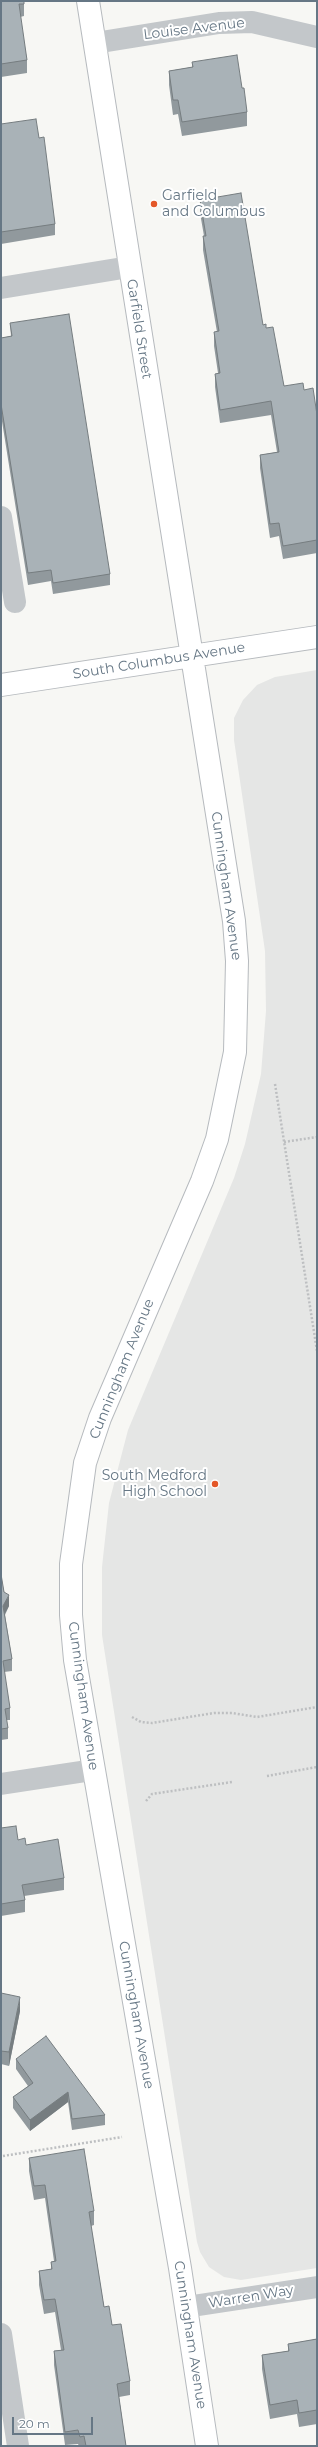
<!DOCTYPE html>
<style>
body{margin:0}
#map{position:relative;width:318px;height:2447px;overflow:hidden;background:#f7f7f4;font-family:Montserrat,sans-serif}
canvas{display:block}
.frame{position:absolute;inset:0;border:2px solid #667785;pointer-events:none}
.scale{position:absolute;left:12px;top:2417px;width:81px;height:18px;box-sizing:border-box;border:2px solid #667785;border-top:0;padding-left:5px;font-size:12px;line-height:14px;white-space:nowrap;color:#667785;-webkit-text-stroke:3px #fff;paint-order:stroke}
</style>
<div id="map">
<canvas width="318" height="2447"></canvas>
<div class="frame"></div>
<div class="scale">20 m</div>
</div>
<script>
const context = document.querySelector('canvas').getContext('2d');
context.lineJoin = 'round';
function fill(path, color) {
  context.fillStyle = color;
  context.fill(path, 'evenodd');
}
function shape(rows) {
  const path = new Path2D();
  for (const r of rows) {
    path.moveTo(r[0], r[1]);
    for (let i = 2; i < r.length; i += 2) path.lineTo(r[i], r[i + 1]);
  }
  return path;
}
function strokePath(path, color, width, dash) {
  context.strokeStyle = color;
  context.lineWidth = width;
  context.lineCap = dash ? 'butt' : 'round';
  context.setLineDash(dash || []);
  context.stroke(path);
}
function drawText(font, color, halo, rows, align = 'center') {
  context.font = font + ' Montserrat,sans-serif';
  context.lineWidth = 4;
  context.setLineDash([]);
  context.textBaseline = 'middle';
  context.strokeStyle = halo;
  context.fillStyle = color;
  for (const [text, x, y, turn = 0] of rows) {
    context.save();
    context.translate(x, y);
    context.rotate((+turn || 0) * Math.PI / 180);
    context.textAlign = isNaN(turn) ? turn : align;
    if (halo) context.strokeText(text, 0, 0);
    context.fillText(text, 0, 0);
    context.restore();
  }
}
fill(shape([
 [317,670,317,2268,241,2280,224,2277,209,2267,200,2252,197,2242,102,1635,102,1567,109,1503,128,1430,234,1178,245,1144,261,1074,266,1011,265,951,234,740,234,718,243,700,257,685,275,677]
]), '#e5e6e5');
const major = shape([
 [88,1,234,921,237,961,235,1052,217,1139,202,1181,100,1418,85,1463,71,1564,71,1615,75,1660,180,2268,207,2446],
 [1,685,317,637]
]);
strokePath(major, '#b6babe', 24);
strokePath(shape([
 [275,1084,317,1351],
 [284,1142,317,1137],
 [132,1717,141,1722,152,1723,214,1713,232,1713,257,1717,317,1707],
 [267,1776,317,1767],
 [146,1801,152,1794,232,1782],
 [3,2156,122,2137]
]), '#bdbfc1', 2.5, [2, 2]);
strokePath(shape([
 [95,43,219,23,252,22,317,37],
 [1,288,129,267],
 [1,517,15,602],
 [1,1784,93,1770],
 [186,2307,317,2287],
 [1,2334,18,2446]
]), '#c3c7ca', 22);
strokePath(major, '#fff', 22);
fill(shape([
 [1,1,24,4,24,16,20,17,27,60,27,73,1,77],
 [192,62,242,88,247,112,247,126,182,136,178,114,173,115,169,85,169,71,192,67],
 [1,124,39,138,55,224,55,235,1,244],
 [200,200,263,325,266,328,284,386,304,390,317,415,317,553,283,559,279,536,270,538,260,468,260,455,277,452,271,415,220,423,215,387,215,374,218,373,214,346,214,332,217,332,203,250,203,236,204,236,200,213],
 [10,323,110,574,110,585,53,594,51,581,28,585,1,415,1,338,11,336],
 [1,1574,4,1592,9,1606,5,1615,12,1659,12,1671,4,1672,10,1708,10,1720,6,1720,8,1728,8,1739,1,1740],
 [1,1828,26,1845,64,1878,64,1890,24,1896,25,1900,25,1912,1,1916],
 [1,1993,20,2011,9,2066,1,2064],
 [16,2059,105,2115,105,2125,72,2130,68,2102,30,2131,13,2108,13,2097,28,2086,16,2069],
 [29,2158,94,2211,94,2225,91,2226,104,2307,112,2325,130,2381,130,2395,119,2397,126,2446,79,2446,78,2444,65,2445,54,2365,54,2351,61,2350,55,2312,44,2314,39,2285,39,2271,51,2269,51,2262,54,2261,45,2198,34,2200,29,2171],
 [317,2339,317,2424,299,2427,297,2414,270,2419,262,2369,262,2355,288,2351,288,2344]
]), '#91999d');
fill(shape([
 [9,1595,9,1606,3,1617,3,1606],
 [20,1997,20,2011,9,2066,9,2052],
 [68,2092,68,2102,30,2131,30,2120]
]), '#767d80');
const building = shape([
 [1,1,24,1,24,4,19,4,27,60,1,64,1,1],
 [237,55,242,88,244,88,247,112,182,122,178,100,173,100,169,71,193,67,192,62,237,55],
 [36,119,39,138,44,137,55,224,1,232,1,124,36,119],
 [241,193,263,325,266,324,266,328,273,327,284,386,303,383,304,390,313,388,317,415,317,540,283,546,279,523,270,524,260,455,279,452,271,401,220,410,215,374,220,373,214,332,219,331,203,236,206,236,200,200,241,193],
 [69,314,110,574,53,583,51,570,28,573,1,404,1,338,12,336,10,323,69,314],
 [1,1574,4,1592,9,1595,3,1606,12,1659,3,1661,10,1708,5,1709,8,1728,1,1729,1,1574],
 [16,1826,18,1840,25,1838,26,1845,58,1839,64,1878,22,1885,25,1900,1,1904,1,1828,16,1826],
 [1,1993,20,1997,9,2052,1,2051,1,1993],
 [46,2036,105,2115,72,2119,68,2092,30,2120,13,2097,33,2083,16,2059,46,2036],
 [84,2149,94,2211,89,2212,104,2307,109,2306,112,2325,121,2324,130,2381,117,2384,126,2446,86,2446,84,2436,80,2437,78,2430,65,2432,54,2351,64,2350,55,2299,44,2300,39,2271,52,2269,51,2262,56,2261,45,2185,34,2186,29,2158,84,2149],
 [317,2339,317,2410,299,2413,297,2400,270,2405,262,2355,289,2351,288,2344,317,2339]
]);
fill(building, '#a9b2b7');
strokePath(building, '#767d80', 1);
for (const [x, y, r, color] of [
 [154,204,4,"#e45728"],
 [215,1484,4,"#e45728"]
]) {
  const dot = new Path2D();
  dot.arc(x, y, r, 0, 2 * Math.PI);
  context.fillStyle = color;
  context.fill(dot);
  strokePath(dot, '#fff', 1.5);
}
drawText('14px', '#667785', '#fff', [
 ["Louise Avenue",194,29,-7],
 ["Garfield Street",139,329,81],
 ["South Columbus Avenue",159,661,-9],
 ["Cunningham Avenue",226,886,82],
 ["Cunningham Avenue",122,1369,-68],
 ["Cunningham Avenue",83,1696,82],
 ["Cunningham Avenue",136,2015,80],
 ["Warren Way",251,2297,-9],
 ["Cunningham Avenue",190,2335,81]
]);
drawText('14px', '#667785', '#fff', [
 ["Garfield",162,196],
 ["and Columbus",162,212],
 ["South Medford",207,1476,"right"],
 ["High School",207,1492,"right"]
], 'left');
</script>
